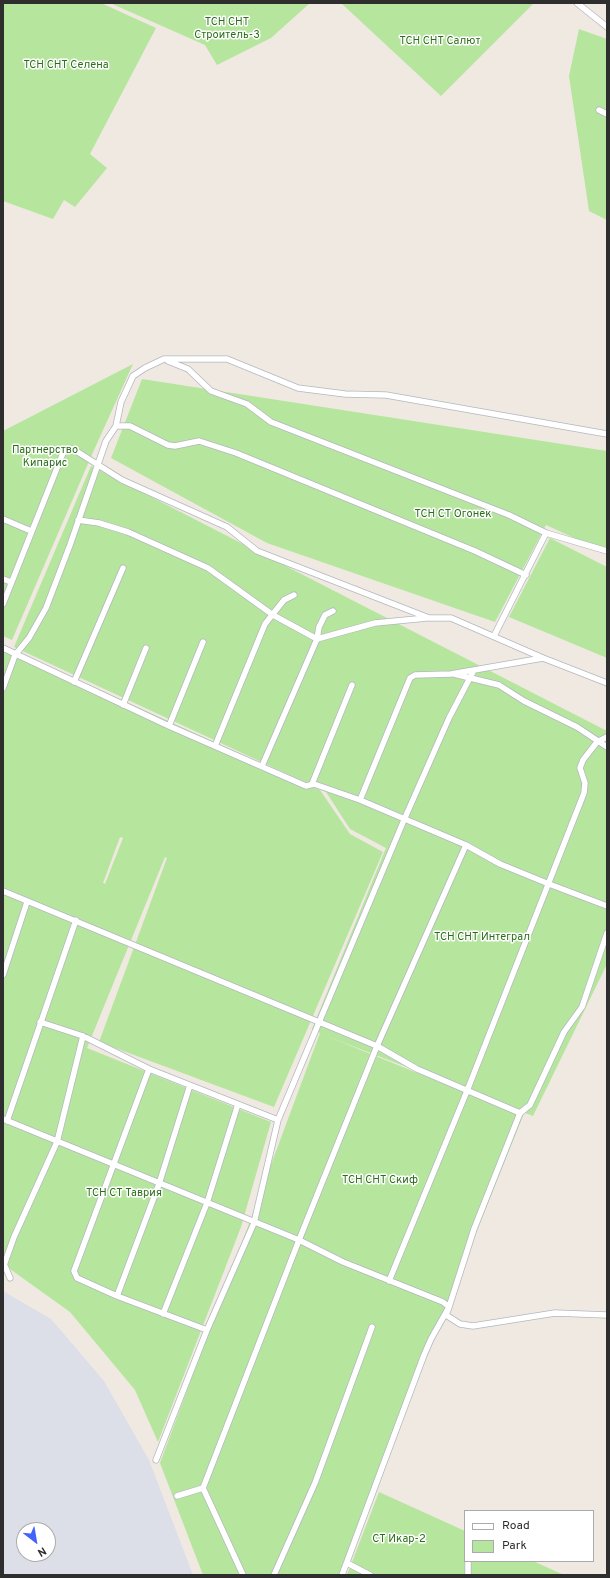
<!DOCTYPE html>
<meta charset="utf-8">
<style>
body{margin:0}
#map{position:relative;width:610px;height:1578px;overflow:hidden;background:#efe9e1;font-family:Overpass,sans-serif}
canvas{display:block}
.frame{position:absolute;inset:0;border:4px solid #2e2e2e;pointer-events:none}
.legend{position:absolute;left:464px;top:1510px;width:130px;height:52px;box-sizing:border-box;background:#fff;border:1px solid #ababab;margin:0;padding:5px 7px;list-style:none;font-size:12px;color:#2e2e2e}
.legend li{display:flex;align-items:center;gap:8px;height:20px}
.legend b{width:20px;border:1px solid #ababab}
.north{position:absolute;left:16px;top:1522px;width:40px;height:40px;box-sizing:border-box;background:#fff;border:1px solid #ababab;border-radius:50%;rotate:149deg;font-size:11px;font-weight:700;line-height:16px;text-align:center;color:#2e2e2e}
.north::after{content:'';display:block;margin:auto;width:14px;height:18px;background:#4264fb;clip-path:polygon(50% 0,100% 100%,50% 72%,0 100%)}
</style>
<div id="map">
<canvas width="610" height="1578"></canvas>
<div class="frame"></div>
<ul class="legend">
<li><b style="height:5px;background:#fff"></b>Road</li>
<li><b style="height:11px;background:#b6e59e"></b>Park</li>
</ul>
<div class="north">N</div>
</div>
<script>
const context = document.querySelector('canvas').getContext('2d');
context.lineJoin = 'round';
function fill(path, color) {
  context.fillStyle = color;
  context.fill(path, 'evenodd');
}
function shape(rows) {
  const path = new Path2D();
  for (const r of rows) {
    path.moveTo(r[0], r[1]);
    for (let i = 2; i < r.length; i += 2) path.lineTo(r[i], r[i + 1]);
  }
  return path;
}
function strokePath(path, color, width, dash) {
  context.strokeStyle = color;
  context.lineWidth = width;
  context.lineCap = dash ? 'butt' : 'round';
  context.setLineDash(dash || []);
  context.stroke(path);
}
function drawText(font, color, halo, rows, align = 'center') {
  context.font = font + ' Overpass,sans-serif';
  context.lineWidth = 3;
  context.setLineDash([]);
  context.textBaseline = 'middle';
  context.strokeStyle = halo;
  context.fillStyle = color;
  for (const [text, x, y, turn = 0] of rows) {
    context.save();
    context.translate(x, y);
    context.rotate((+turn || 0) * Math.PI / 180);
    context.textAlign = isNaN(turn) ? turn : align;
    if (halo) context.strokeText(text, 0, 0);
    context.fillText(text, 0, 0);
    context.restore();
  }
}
fill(shape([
 [3,1291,51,1319,104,1381,149,1460,193,1575,3,1575],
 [24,1530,48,1530,48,1554,24,1554]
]), '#dcdee8');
fill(shape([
 [3,3,101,3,156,28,90,154,107,168,75,207,64,200,53,219,3,201],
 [110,3,310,3,271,38,217,65,205,45],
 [341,3,534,3,441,96],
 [579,29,607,39,607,220,589,211,569,76],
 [133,364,94,450,12,640,3,636,3,431],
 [142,379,607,451,607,553,546,525,495,622,267,543,111,458],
 [91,466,607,731,607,964,533,1116,324,1035,523,1116,339,1575,203,1575,160,1463,320,1033,312,1029,386,848,350,829,326,792,14,647],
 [550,538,607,567,607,658,509,617],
 [3,646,320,790,350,834,383,852,274,1107,99,1042,167,858,165,857,87,1048,271,1122,241,1227,158,1442,135,1390,70,1312,3,1264],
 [120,837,123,838,105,884,103,883],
 [379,1492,465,1531,465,1561,533,1561,564,1575,347,1575]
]), '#b6e59e');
const minor = shape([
 [577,3,607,27],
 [599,110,607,114],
 [168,361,188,369,211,391,247,404,271,422,509,515,546,533,607,551],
 [116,426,130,426,168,445,175,446,199,441,236,453,475,551,526,575],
 [3,519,31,531],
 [78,520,99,523,128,532,208,568,273,615,317,639,375,623,427,618],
 [3,579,11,582],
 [3,604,63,453,67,450,73,449,122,480,227,527,257,551,429,618,451,618,543,658,607,683],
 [494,636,546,533],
 [3,648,169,726,306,786,314,784,360,800,466,845,500,864,549,884,607,906],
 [454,674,499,685,524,701,577,727,607,747],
 [74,682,123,568],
 [3,688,15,655,29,638,46,608,70,545,106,441,116,426,121,402,133,376,145,368,164,359,227,359,298,388,345,394,386,395,607,434],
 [123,705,146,648],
 [169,726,203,642],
 [215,746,265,624,284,600,294,595],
 [262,766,317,639,319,627,325,615,333,611],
 [312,784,352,685],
 [360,800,410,678,415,675,451,674,543,658],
 [3,891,377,1046,417,1069,520,1113],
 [3,975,27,902],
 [40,1022,83,1036,149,1069,278,1120],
 [149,1069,74,1271,77,1278,117,1296,207,1330],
 [3,1119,299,1240,343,1262,443,1302,449,1307,446,1315,460,1324,473,1326,555,1313,607,1315],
 [7,1121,76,920],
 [5,1266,10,1278],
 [3,1268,14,1237,57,1142,83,1036],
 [389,1281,467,1091,584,793,585,783,580,768,583,760,597,742,607,737],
 [117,1296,159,1184,190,1085],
 [163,1314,207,1203,238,1104],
 [156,1460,207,1330,254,1223,278,1120,404,820,449,718,474,670],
 [203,1488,243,1575],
 [177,1496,203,1488,299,1240,377,1046,466,845],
 [468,1561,468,1575],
 [347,1563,370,1575],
 [274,1575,315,1483,372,1327],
 [342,1575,424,1355,431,1339,449,1307,474,1229,520,1113,530,1105,564,1032,582,1007,607,933]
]);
strokePath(minor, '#b4b7c1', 7);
strokePath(minor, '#fff', 5.5);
drawText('11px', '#2c6e1b', '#fff', [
 ["ТСН СНТ",227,23],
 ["Строитель-3",227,36],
 ["ТСН СНТ Салют",440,42],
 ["ТСН СНТ Селена",66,66],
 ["Партнерство",45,451],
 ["Кипарис",45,464],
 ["ТСН СТ Огонек",453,515],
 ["ТСН СНТ Интеграл",482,938],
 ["ТСН СНТ Скиф",380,1181],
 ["ТСН СТ Таврия",124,1194],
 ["СТ Икар-2",399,1540]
]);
</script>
